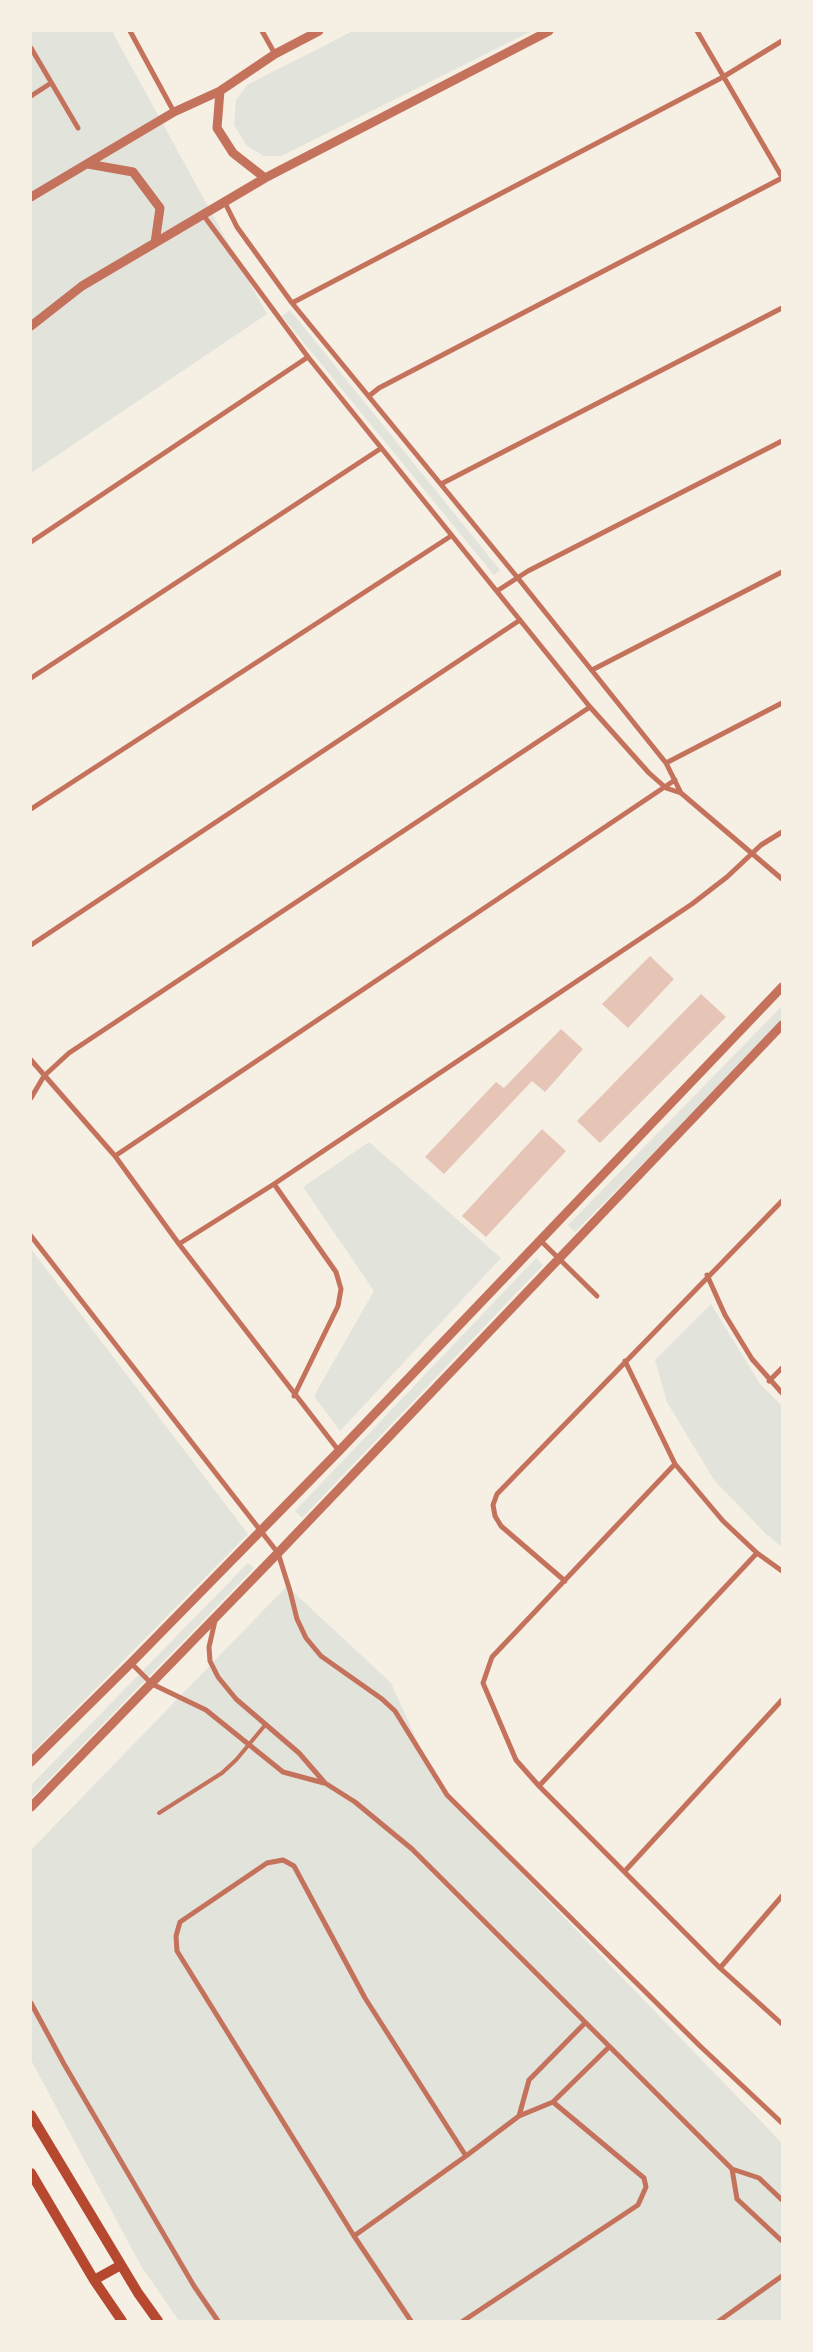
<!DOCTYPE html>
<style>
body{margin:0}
#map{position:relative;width:813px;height:2352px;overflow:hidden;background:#f6efe4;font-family:"Noto Serif",serif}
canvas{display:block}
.frame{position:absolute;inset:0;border:32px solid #f6efe4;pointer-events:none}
</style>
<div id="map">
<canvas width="813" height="2352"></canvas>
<div class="frame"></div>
</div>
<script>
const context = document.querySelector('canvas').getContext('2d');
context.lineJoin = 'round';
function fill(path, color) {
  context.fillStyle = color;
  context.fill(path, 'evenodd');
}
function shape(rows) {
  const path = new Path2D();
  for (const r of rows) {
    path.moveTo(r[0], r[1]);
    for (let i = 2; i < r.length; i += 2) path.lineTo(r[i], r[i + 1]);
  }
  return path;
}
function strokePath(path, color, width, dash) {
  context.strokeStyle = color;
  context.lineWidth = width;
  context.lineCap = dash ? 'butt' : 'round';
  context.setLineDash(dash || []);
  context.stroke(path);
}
fill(shape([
 [31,31,112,31,267,314,31,473],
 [353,31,532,31,281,156,264,156,247,146,234,125,236,100,247,85],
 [290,310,500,570,494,575,282,316],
 [782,1006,782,1022,575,1232,568,1225],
 [369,1142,501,1258,340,1431,314,1396,374,1291,303,1187],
 [31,1249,248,1534,31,1754],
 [536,1258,543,1265,302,1518,295,1511],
 [711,1304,760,1384,782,1406,782,1547,767,1535,714,1480,667,1402,655,1360],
 [248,1563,254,1568,31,1798,31,1785],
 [287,1586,391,1683,438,1787,782,2143,782,2321,179,2321,141,2266,31,2060,31,1850]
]), '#e2e4dc');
fill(shape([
 [650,956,674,979,628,1028,602,1004],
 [701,994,726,1017,600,1143,577,1121],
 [561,1029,583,1049,545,1092,532,1081,444,1174,425,1157,496,1082,504,1088],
 [542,1129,566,1151,486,1237,462,1216]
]), '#e6c5b7');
strokePath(shape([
 [159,1813,222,1773,236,1760,266,1724]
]), '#c5725c', 4);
strokePath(shape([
 [130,31,174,112],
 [262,31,275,54],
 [697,31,782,177],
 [31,48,78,128],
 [31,96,51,83],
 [225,203,237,227,292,303,517,577,666,763,681,793],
 [204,216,308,357,590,707,649,773,666,788,681,793,782,879],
 [292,303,723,77,782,41],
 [369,396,379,388,782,178],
 [441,484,782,308],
 [31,542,308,357],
 [497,591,528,571,782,441],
 [592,670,782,572],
 [31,678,380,449],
 [666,763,782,703],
 [31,809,451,536],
 [31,945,520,620],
 [31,1060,115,1156,179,1244,339,1451],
 [31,1098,44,1076,69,1053,590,707],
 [115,1156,675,780],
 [274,1184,336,1272,341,1289,338,1306,294,1396],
 [31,1236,278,1553,290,1591,297,1619,306,1638,321,1656,382,1699,395,1711,447,1795,700,2046,782,2123],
 [540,1240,597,1296],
 [179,1244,274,1184,692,904,727,877,761,845,782,832],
 [707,1275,725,1315,752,1359,782,1393],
 [625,1361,675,1464,723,1521,757,1553,782,1571],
 [769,1381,782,1368],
 [675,1464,492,1657,483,1683,516,1760,539,1786,720,1968,782,2024],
 [565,1581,501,1526,495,1516,493,1505,497,1494,782,1201],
 [215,1621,209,1647,210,1661,218,1677,236,1699,299,1753,325,1783,355,1802,412,1849,732,2169,759,2178,782,2200],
 [131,1663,152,1684,206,1710,283,1772,324,1783],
 [539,1786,757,1553],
 [625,1871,782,1700],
 [720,1968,782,1896],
 [31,2003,64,2064,194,2286,218,2321],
 [519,2116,529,2080,584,2024],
 [466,2156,365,1998,294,1866,283,1860,267,1863,180,1922,176,1936,177,1951,354,2236,466,2156,519,2116,553,2102,609,2047],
 [732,2169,737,2199,782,2241],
 [354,2236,411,2321],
 [463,2321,638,2205,646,2187,644,2178,553,2102],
 [719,2321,782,2276]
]), '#c5725c', 5);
strokePath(shape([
 [220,91,217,128,233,153,265,178],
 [88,164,133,172,160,208,155,243],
 [31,197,174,112,220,91,275,54,319,31],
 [31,326,82,286,265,178,549,31],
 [31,1762,131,1663,339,1451,782,987],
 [31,1807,278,1553,782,1025]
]), '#c5725c', 9);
strokePath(shape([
 [31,2115,138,2293,158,2321],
 [31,2173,94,2280,122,2321],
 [94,2280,121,2265]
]), '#b5482f', 10);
</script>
